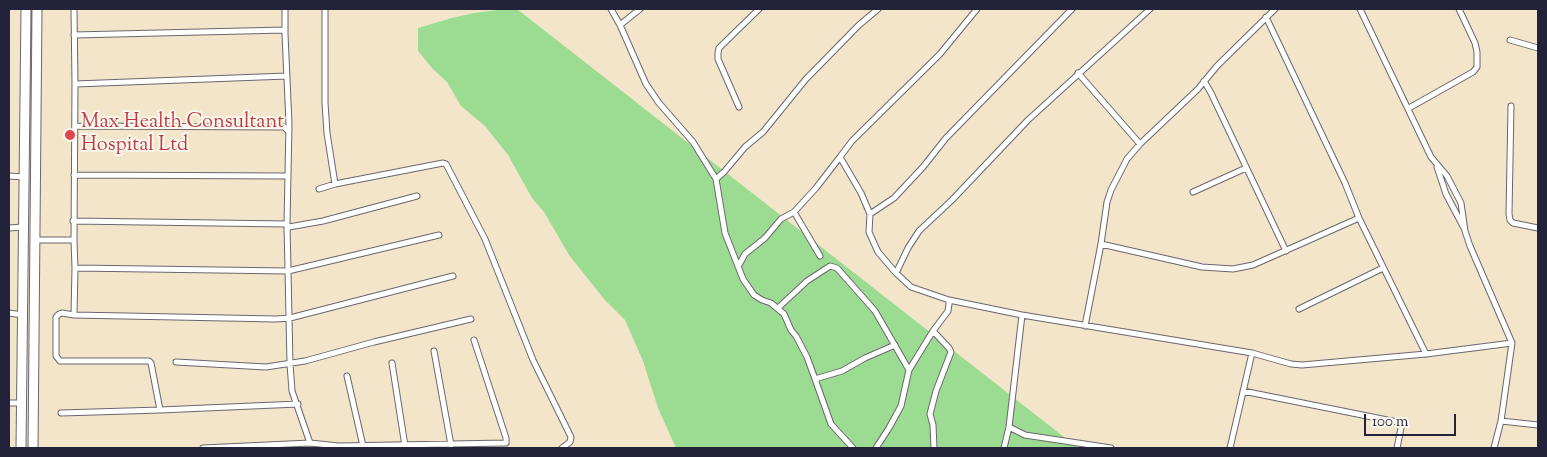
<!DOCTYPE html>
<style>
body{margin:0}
#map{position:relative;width:1547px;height:457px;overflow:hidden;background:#f2e5c9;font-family:"Sorts Mill Goudy",serif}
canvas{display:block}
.frame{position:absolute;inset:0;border:10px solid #22223b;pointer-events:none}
.scale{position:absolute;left:1364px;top:414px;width:92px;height:22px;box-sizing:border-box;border:2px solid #22223b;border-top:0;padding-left:6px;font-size:15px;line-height:18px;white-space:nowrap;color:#22223b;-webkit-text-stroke:4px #fbf7ec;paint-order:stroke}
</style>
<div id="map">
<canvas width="1547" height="457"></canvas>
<div class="frame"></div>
<div class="scale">100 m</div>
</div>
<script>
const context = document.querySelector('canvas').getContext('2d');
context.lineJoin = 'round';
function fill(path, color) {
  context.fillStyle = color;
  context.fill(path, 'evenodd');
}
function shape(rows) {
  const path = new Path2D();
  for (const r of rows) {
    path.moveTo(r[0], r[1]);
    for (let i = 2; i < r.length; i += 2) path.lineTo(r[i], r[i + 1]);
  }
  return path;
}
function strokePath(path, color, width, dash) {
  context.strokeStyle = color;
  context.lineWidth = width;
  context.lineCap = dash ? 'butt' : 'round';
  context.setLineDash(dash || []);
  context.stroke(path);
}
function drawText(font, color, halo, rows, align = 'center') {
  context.font = font + ' "Sorts Mill Goudy",serif';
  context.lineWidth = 4;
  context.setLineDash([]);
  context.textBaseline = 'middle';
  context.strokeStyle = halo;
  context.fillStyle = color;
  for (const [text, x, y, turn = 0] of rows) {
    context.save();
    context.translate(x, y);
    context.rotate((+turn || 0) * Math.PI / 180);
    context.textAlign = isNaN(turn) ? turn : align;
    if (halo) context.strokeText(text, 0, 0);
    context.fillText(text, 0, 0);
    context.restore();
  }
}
fill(shape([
 [499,9,517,9,1078,448,676,448,658,408,643,361,625,320,604,299,569,255,544,212,532,198,508,155,485,126,461,106,447,82,433,69,418,51,418,28,452,18,474,13,498,10]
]), '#9cdc92');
const street = shape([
 [325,9,325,103,327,133,335,184],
 [611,9,620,25,646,84,659,103,693,142,716,179],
 [878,9,859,25,806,79,763,132,745,147,724,172,716,179,725,233,743,279,754,295,762,300,771,303,784,314,791,330,796,336,807,357,815,379,842,371,865,358,895,345],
 [1266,17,1345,183,1359,218,1426,354],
 [620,25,640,9],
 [74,35,285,30],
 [1510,40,1538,48],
 [1078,73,1140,144],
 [1204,81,1211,93,1286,251],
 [75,84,287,76],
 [1511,106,1509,214,1510,220,1513,223,1538,228],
 [739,107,718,59,718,53,719,48,759,9],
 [1409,108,1473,72,1477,67,1477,52,1475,43,1459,9],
 [75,126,284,127,288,131],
 [1437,167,1446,194,1464,228],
 [74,175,287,176],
 [9,176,24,177],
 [319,189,335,184,443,163,446,164,485,239,533,360,571,437,570,442,562,448],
 [1193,192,1246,168],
 [794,212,820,256],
 [870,214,894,198,923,167,946,138,1072,9],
 [73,221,287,224],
 [9,228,23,227],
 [287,230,289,227,323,221,417,196],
 [34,240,74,240,75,84,74,9],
 [74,240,75,268,288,271,439,235],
 [1101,244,1202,267,1233,269,1253,265,1359,218],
 [739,265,745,254,765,238,781,219,794,212,816,188,840,157],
 [75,268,74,315,62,313,59,314,56,317,56,356,60,361,149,361,151,363,160,410,298,404],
 [896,273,878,252,869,232,870,214,861,193,840,157,852,141,940,54,977,9],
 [949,300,1022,315,1252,353,1291,364,1302,365,1426,354,1512,343,1470,246,1465,231,1461,203,1447,176,1431,157,1360,9],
 [778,308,807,281,830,266,837,268,875,311,909,370],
 [1299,309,1383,268],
 [9,313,23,315],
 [74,315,276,319,290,318,453,276],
 [1085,326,1101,244,1107,202,1111,190,1127,159,1140,144,1198,89,1217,66,1275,9],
 [933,331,949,348,951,352,936,391,930,414,933,425,934,448],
 [434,351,451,445],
 [176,362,266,367,305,361,374,342,471,319],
 [392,363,405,446],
 [347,376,363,446],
 [815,379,831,424,853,448],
 [1243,391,1402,423,1397,448],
 [9,403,22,403],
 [61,413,160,410],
 [1501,421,1512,343],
 [1009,427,1025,435,1111,448],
 [310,443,339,446,339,448],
 [339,446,506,443,506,438,474,340],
 [203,448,310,443,292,391,290,364,287,224,289,124,285,34,285,9],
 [876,448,889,428,901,406,909,370,933,331,948,311,949,304,949,300,911,287,896,273,908,248,919,231,952,200,1028,120,1150,9],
 [1004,448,1009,427,1022,315],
 [1230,448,1252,353],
 [1494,448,1501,421,1538,425]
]);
const primary = shape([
 [21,448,26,9],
 [33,448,37,9]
]);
strokePath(street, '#6b666d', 7);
strokePath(primary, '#6b666d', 11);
strokePath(street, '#fff', 5);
strokePath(primary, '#fff', 9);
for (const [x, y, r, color] of [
 [70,135,6,"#e0444e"]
]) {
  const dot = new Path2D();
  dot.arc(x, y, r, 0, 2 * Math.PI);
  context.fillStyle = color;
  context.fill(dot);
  strokePath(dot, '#fbf7ec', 2);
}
drawText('20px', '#be3a42', '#fbf7ec', [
 ["Max Health Consultant",81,124],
 ["Hospital Ltd",81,147]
], 'left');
</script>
